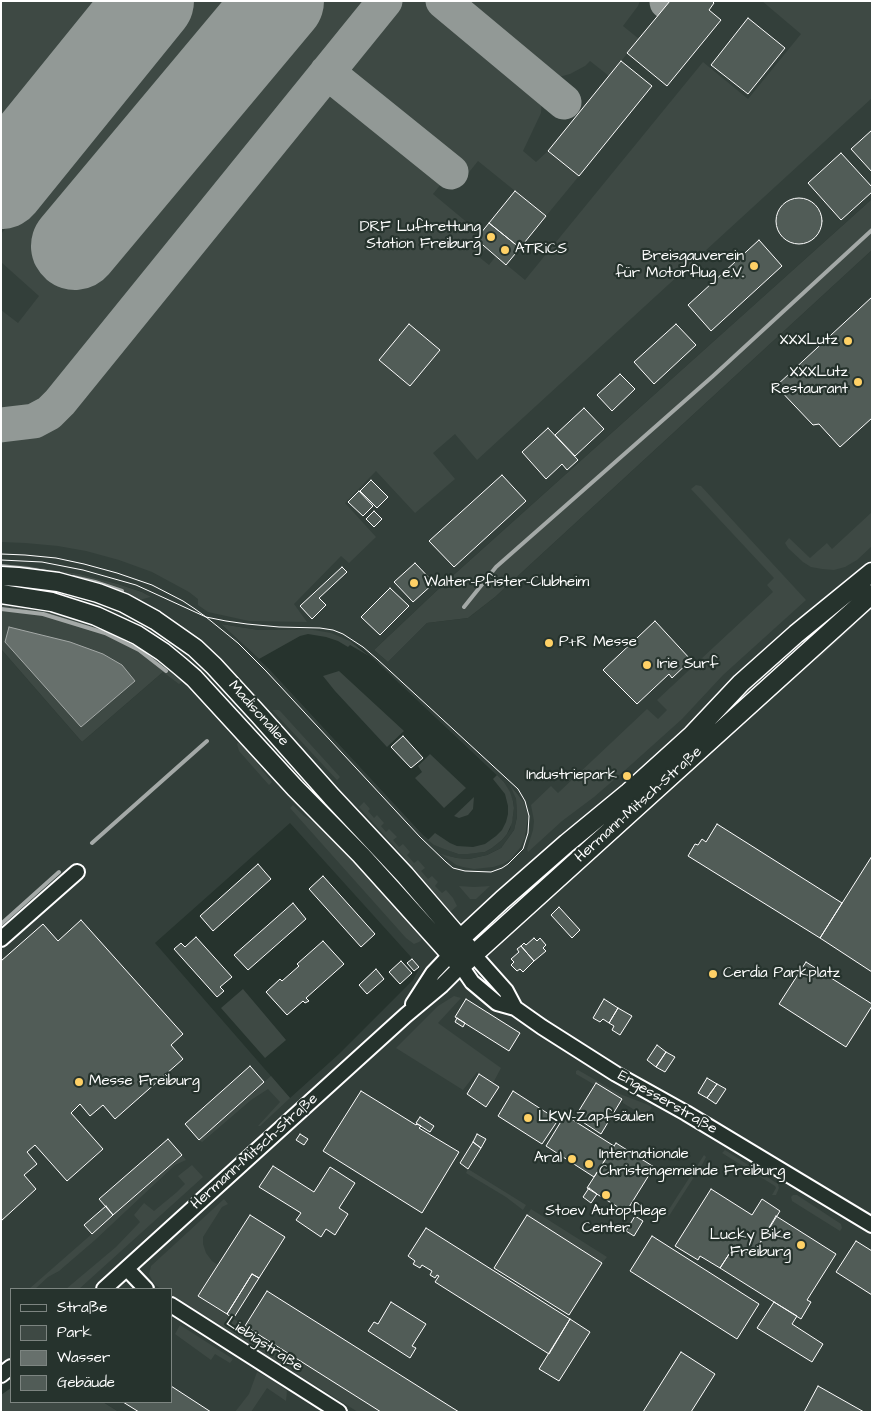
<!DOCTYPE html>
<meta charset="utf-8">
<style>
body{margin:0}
#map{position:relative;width:873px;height:1413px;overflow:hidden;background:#26332d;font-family:"Architects Daughter",sans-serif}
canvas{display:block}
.frame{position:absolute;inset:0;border:2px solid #fff;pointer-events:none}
.legend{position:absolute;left:10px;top:1288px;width:162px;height:115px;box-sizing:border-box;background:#26332d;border:1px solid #7d8581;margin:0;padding:6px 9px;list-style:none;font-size:15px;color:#fff}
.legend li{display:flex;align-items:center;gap:10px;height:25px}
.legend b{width:25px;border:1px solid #7d8581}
</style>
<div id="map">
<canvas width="873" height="1413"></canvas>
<div class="frame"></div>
<ul class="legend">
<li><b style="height:6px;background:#26332d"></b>Straße</li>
<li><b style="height:14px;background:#3e4944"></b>Park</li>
<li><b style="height:14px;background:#67706c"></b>Wasser</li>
<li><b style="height:14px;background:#515c57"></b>Gebäude</li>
</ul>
</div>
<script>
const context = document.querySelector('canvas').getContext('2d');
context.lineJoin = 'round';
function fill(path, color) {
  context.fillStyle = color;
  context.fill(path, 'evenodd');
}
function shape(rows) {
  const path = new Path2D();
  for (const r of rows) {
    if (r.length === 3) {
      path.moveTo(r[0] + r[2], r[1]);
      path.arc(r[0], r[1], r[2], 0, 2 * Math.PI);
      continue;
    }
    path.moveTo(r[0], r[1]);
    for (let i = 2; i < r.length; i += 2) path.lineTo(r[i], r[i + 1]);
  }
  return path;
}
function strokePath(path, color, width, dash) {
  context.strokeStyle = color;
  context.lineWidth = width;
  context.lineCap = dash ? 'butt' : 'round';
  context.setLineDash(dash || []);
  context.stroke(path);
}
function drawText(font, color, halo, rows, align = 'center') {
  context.font = font + ' "Architects Daughter",sans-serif';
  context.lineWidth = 4.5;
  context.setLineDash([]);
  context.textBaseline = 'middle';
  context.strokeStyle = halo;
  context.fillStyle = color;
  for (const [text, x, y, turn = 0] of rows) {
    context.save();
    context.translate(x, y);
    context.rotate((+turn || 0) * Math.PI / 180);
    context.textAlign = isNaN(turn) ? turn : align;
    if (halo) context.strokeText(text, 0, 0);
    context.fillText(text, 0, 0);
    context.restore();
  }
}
fill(shape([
 [1,1,872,1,872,199,448,580,374,650,388,662,427,623,468,618,495,597,872,250,872,1412,119,1412,103,1402,171,1402,171,1289,11,1289,11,1379,1,1387,1,649,82,742,163,672,185,679,6,603,1,603,1,589,49,593,87,601,106,606,129,616,155,631,183,651,199,666,185,648,110,603,150,597,142,592,118,584,80,574,24,565,1,565],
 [221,624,259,630,308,629,350,641,365,651,504,782,513,801,514,808,513,815,510,829,507,834,502,840,492,848,485,852,476,853,458,854,435,845,422,834,269,669],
 [512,787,524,802,528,823,525,838,521,847,511,859,456,865,444,855,457,858,469,859,487,855,501,848,514,830,517,817,516,799],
 [290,823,420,967,413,980,339,1054,290,1098,155,943]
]), '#333f3a');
fill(shape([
 [1,1,113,1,1,139],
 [189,1,375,1,49,403,44,408,38,411,1,415,1,310,18,323,39,296,1,262,1,234],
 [394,1,431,1,538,87,540,91,542,99,541,113,523,151,536,162,548,151,579,176,546,216,478,161,466,176,343,77,341,73,341,66],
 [455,1,640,1,638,6,623,26,639,39,609,76,590,61,585,66,570,74,559,77,552,76,543,73],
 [762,1,872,1,872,98,477,460,455,434,433,453,455,479,415,513,376,471,345,503,376,537,349,563,341,556,294,604,307,622,249,621,208,612,198,605,198,599,189,592,152,572,119,560,86,551,58,546,25,543,1,542,1,430,39,425,49,422,57,417,328,83,335,83,340,85,449,174,433,194,469,224,466,227,478,237,476,240,486,248,479,257,489,265,496,256,525,280,703,62,748,99,801,34],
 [872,199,872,250,495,597,468,618,427,623,388,662,374,650,448,580],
 [696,485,701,486,806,600,723,675,682,719,623,772,594,797,562,821,528,852,527,849,533,830,534,821,531,805,551,786,558,793,647,709,658,719,667,710,657,700,773,592,767,585,774,578,691,489],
 [872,512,872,546,857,560,845,567,834,570,822,569,811,567,803,562,788,548,785,543,789,538,810,558,827,543,832,549],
 [1,565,24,565,80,574,118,584,142,592,151,597,135,601,1,570],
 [1,584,50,588,91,597,131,613,202,663,200,666,183,651,155,631,129,616,106,606,87,601,49,593,1,589],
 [1,603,24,605,59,612,97,625,139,645,186,679,179,684,163,672,82,742,1,649],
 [855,618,855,625,816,661,817,653],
 [221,624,259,630,308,629,331,633,350,641,369,656,350,645,348,647,338,641,326,637,308,634,300,636,259,659],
 [809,631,811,634,738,701,720,721,495,927,493,925,668,766,735,698],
 [339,671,404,731,387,747,335,691,323,676],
 [272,710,279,710,281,712,340,777,337,780],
 [253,727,320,800,356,835,438,924,436,926,250,729],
 [241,739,262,770,272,782,269,785,239,751,237,744],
 [430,754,466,788,444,808,415,778,422,772,418,766],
 [497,775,504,782,510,792,513,801,514,808,512,823,507,834,502,840,492,848,485,852,468,854,458,854,444,849,434,845,428,840,435,833,450,843,457,846,473,847,485,844,496,836,502,830,506,822,508,814,508,806,505,794,493,779],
 [510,785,524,802,528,817,525,838,521,847,511,859,503,864,493,867,474,869,463,867,456,865,441,854,457,858,469,859,487,855,501,848,514,830,517,817,516,799],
 [474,797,473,809,468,815,459,818,454,816],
 [364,802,370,809,368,811,374,818,377,815,384,823,381,826,386,832,389,829,397,837,393,840,399,847,403,844,410,852,407,855,414,863,418,860,425,868,421,871,428,879,432,876,438,882,435,886,442,893,446,890,453,898,457,906,449,913,414,875,404,857,359,807],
 [293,805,304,816,324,828,421,938,422,939,419,942,414,944,406,938,290,808],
 [459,886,474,887,490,886,476,899,470,899],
 [243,989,286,1040,265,1058,221,1008],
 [454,996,461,998,438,1023,501,1068,493,1083,477,1072,463,1090,396,1048,438,1006],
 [578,1070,620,1094,646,1104,650,1106,652,1108,645,1115,637,1115,638,1112,623,1103,622,1099,596,1083,595,1085,576,1074,576,1071],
 [271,1076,290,1098,260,1126,258,1126,280,1102,268,1089,251,1100,202,1142,199,1140],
 [725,1150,778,1184,779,1188,776,1195,772,1195,776,1188,775,1186,722,1153],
 [182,1155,186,1160,175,1165,95,1240,59,1271,48,1277,35,1289,29,1289],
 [704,1155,706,1157,703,1163,669,1216,666,1214],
 [192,1165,203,1177,79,1289,66,1289,116,1247,140,1222,134,1215,144,1203,154,1211,177,1192,185,1184,178,1176],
 [468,1169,526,1205,523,1210,506,1197,466,1173],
 [793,1195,797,1195,841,1224,842,1228,840,1231,792,1201,791,1197],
 [224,1199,228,1204,222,1207,203,1237,203,1244,206,1253,212,1261,218,1265,199,1297,381,1412,358,1412,230,1333,171,1296,171,1289,161,1289,154,1284,149,1274,151,1266],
 [531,1209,607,1257,602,1263,527,1215],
 [180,1325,233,1359,230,1363,215,1354,211,1360,175,1334],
 [257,1372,274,1381,287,1391,286,1401,267,1388,251,1412,235,1412,249,1394],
 [11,1388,11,1402,103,1402,119,1412,1,1412,1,1395]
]), '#3e4944');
const water = shape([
 [9,627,70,642,103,654,122,665,135,681,81,727,5,642,9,627]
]);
fill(water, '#67706c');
strokePath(water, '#a4a9a7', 1);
strokePath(shape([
 [1,566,29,569,46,572],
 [73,577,95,582,122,591],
 [464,607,496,567,713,376,872,230],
 [1,609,43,614,105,633,139,650,166,671],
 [92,843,207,741],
 [1,924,59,872]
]), '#a4a9a7', 4);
strokePath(shape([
 [443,1,564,102],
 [667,1,667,2],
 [327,72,451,172],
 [1,425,34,421,49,413,60,402,385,1]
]), '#929996', 35);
strokePath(shape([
 [1,185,150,1],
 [75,246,280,1]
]), '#929996', 88);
const building = shape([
 [670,1,712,1,714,3,709,10,721,20,667,86,627,53,670,1],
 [748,18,785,48,748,94,711,65,748,18],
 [621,61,652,86,579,176,548,151,621,61],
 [872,130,872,172,851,149,872,130],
 [841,153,872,187,872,192,841,220,808,183,841,153],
 [515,191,546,216,520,248,489,223,515,191],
 [799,221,23],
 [489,223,520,248,506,265,476,239,489,223],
 [759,240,782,266,711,331,688,305,759,240],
 [872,297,872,418,840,447,819,424,813,425,776,386,872,297],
 [409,324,440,350,410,386,379,360,409,324],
 [676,324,696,345,654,384,634,362,676,324],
 [620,374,635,389,612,411,597,395,620,374],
 [584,408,604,429,575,456,555,435,584,408],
 [548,428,578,460,567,470,562,464,546,479,522,452,548,428],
 [502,475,526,501,454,567,429,541,502,475],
 [371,480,388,497,377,508,360,491,371,480],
 [359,491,373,506,363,516,348,502,359,491],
 [374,511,382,519,374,527,366,519,374,511],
 [415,563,434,583,413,602,394,582,415,563],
 [342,567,347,572,319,598,326,605,312,619,300,606,342,567],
 [390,588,409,606,380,635,361,617,390,588],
 [655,621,691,660,672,678,669,674,637,704,603,670,655,621],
 [403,736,423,758,411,768,391,747,403,736],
 [717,824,842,903,820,938,688,856,695,844,698,845,702,839,706,842,717,824],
 [872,856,872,972,820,938,872,856],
 [258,864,271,879,213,931,200,916,258,864],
 [323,876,375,934,361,947,309,889,323,876],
 [293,903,306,919,248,970,234,955,293,903],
 [559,907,580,930,572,938,551,915,559,907],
 [81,920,183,1034,171,1045,183,1059,115,1119,103,1105,90,1116,80,1104,71,1113,103,1149,67,1181,35,1145,27,1152,37,1164,24,1175,36,1189,1,1221,1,961,43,924,58,941,81,920],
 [196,937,232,977,220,987,224,991,217,997,174,949,181,943,185,947,196,937],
 [534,938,537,941,540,938,546,945,543,948,546,951,534,961,521,946,524,943,526,945,534,938],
 [323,941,344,964,306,998,309,1001,305,1003,303,1001,287,1015,266,992,280,979,282,981,299,966,297,964,323,941],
 [521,946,534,961,523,972,520,969,517,971,511,965,514,962,511,959,519,952,517,949,521,946],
 [412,959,419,967,414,971,407,963,412,959],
 [401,961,412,973,400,984,389,972,401,961],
 [806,962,872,1004,872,1006,846,1047,779,1004,806,962],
 [376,969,384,979,367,994,359,985,376,969],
 [466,999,520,1033,509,1051,455,1017,466,999],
 [604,999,618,1008,609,1023,603,1019,600,1022,593,1018,604,999],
 [618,1008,632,1016,620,1035,612,1030,614,1026,609,1023,618,1008],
 [457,1018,465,1023,463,1027,455,1022,457,1018],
 [657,1045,666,1052,656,1067,647,1060,657,1045],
 [666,1052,675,1057,665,1072,656,1067,666,1052],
 [250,1066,264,1082,199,1140,185,1124,250,1066],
 [479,1074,499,1087,486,1107,467,1094,479,1074],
 [707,1078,717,1084,707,1098,698,1093,707,1078],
 [596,1083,622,1099,601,1134,575,1117,596,1083],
 [717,1084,726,1089,716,1104,707,1098,717,1084],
 [361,1091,416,1125,417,1124,421,1126,419,1128,459,1152,422,1213,323,1151,361,1091],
 [513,1091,558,1120,542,1144,498,1116,513,1091],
 [565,1115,614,1146,594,1177,546,1146,565,1115],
 [420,1117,434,1126,430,1132,416,1123,420,1117],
 [300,1134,308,1139,304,1145,296,1140,300,1134],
 [477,1134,486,1139,481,1148,473,1142,477,1134],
 [168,1139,182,1155,113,1215,99,1199,168,1139],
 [473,1142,481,1148,468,1169,460,1163,473,1142],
 [616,1143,654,1167,626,1212,587,1188,616,1143],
 [273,1166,314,1192,330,1167,355,1183,339,1208,348,1214,335,1235,326,1229,321,1237,296,1220,301,1213,259,1187,273,1166],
 [589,1188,597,1194,591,1203,583,1197,589,1188],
 [711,1189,752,1215,762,1199,780,1211,752,1256,735,1245,720,1268,700,1256,698,1260,675,1246,711,1189],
 [106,1206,113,1215,92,1234,84,1225,106,1206],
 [250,1215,285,1237,259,1278,252,1274,227,1314,198,1296,250,1215],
 [527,1215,602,1263,569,1315,494,1268,527,1215],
 [635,1216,643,1221,634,1236,626,1231,635,1216],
 [776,1216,836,1254,807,1300,811,1302,801,1319,720,1268,735,1245,752,1256,776,1216],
 [426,1228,570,1319,549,1354,435,1282,439,1276,437,1275,435,1278,430,1275,432,1271,422,1265,420,1268,413,1264,415,1261,408,1256,426,1228],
 [652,1236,759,1304,737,1339,630,1271,652,1236],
 [856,1241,872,1251,872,1295,836,1272,856,1241],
 [252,1274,259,1278,233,1319,227,1314,252,1274],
 [267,1291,459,1412,381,1412,245,1326,267,1291],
 [391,1302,426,1324,412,1346,416,1348,410,1358,368,1331,374,1322,378,1324,391,1302],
 [774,1302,797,1316,792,1324,823,1344,812,1362,757,1328,774,1302],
 [570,1319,590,1332,559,1381,539,1369,570,1319],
 [681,1352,715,1374,691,1412,643,1412,681,1352],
 [171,1386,211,1412,139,1412,123,1402,171,1402,171,1386],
 [818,1386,864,1412,804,1412,818,1386]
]);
fill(building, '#515c57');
strokePath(building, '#fff', 1);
const minor = shape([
 [1,939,77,872],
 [474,955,506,991,515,1008,542,1027,616,1074,686,1113,872,1225],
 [413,1004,433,973,451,954],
 [127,1269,146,1289],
 [104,1289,406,1015,442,985,461,966,472,982,497,1003,515,1008],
 [171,1305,339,1412],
 [1,1375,11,1367]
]);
const major = shape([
 [1,576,18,577,58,582,98,593,124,603,155,620,195,648,214,666,259,715,332,797,405,875,474,955],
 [1,594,52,602,96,616,137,635,163,652,180,666,194,678,295,788,361,855,461,966,872,594],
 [454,950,460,939,502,900,567,843,629,792,692,735,741,683,796,634,872,572]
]);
strokePath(minor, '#fff', 18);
strokePath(major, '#fff', 21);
strokePath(minor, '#26332d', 14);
strokePath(major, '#26332d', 18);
strokePath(shape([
 [1,554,25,555,56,558,84,564,117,573,152,585,183,601,195,609,206,617,238,643,266,671,420,837,446,862,453,868,465,871,491,872,502,868,508,864,523,849,528,833,529,816,525,801,518,789,377,659,363,647,343,634,333,630,320,628,279,627,247,624,226,621,206,617,136,585,83,570,42,562,1,560]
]), '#fff', 1);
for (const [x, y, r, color] of [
 [491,237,5,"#ffd166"],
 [505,250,5,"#ffd166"],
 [754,266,5,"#ffd166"],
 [848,341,5,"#ffd166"],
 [858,382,5,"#ffd166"],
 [414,583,5,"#ffd166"],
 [549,643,5,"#ffd166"],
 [647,665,5,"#ffd166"],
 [627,776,5,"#ffd166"],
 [713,974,5,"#ffd166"],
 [79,1082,5,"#ffd166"],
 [528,1118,5,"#ffd166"],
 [572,1159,5,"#ffd166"],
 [589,1164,5,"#ffd166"],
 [606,1195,5,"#ffd166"],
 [801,1245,5,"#ffd166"]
]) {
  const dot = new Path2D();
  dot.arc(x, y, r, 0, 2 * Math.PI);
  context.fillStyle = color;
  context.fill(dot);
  strokePath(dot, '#26332d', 2);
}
drawText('15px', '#fff', '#26332d', [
 ["DRF Luftrettung",481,228,"right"],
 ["Station Freiburg",481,245,"right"],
 ["ATRiCS",515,250],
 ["Breisgauverein",744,257,"right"],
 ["für Motorflug e.V.",744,274,"right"],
 ["XXXLutz",838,341,"right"],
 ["XXXLutz",848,373,"right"],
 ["Restaurant",848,390,"right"],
 ["Walter-Pfister-Clubheim",424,583],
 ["P+R Messe",559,643],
 ["Irie Surf",657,665],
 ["Industriepark",617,776,"right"],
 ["Cerdia Parkplatz",723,974],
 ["Messe Freiburg",89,1082],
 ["LKW-Zapfsäulen",538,1118],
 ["Internationale",599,1155],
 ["Christengemeinde Freiburg",599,1172],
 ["Aral",562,1159,"right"],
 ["Stoev Autopflege",606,1212,"center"],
 ["Center",606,1229,"center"],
 ["Lucky Bike",791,1236,"right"],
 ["Freiburg",791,1253,"right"]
], 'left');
drawText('15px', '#fff', '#26332d', [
 ["Madisonallee",258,714,48],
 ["Hermann-Mitsch-Straße",639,805,-42],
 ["Engesserstraße",667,1103,30],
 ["Hermann-Mitsch-Straße",255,1152,-42],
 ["Liebigstraße",264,1345,33]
]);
</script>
